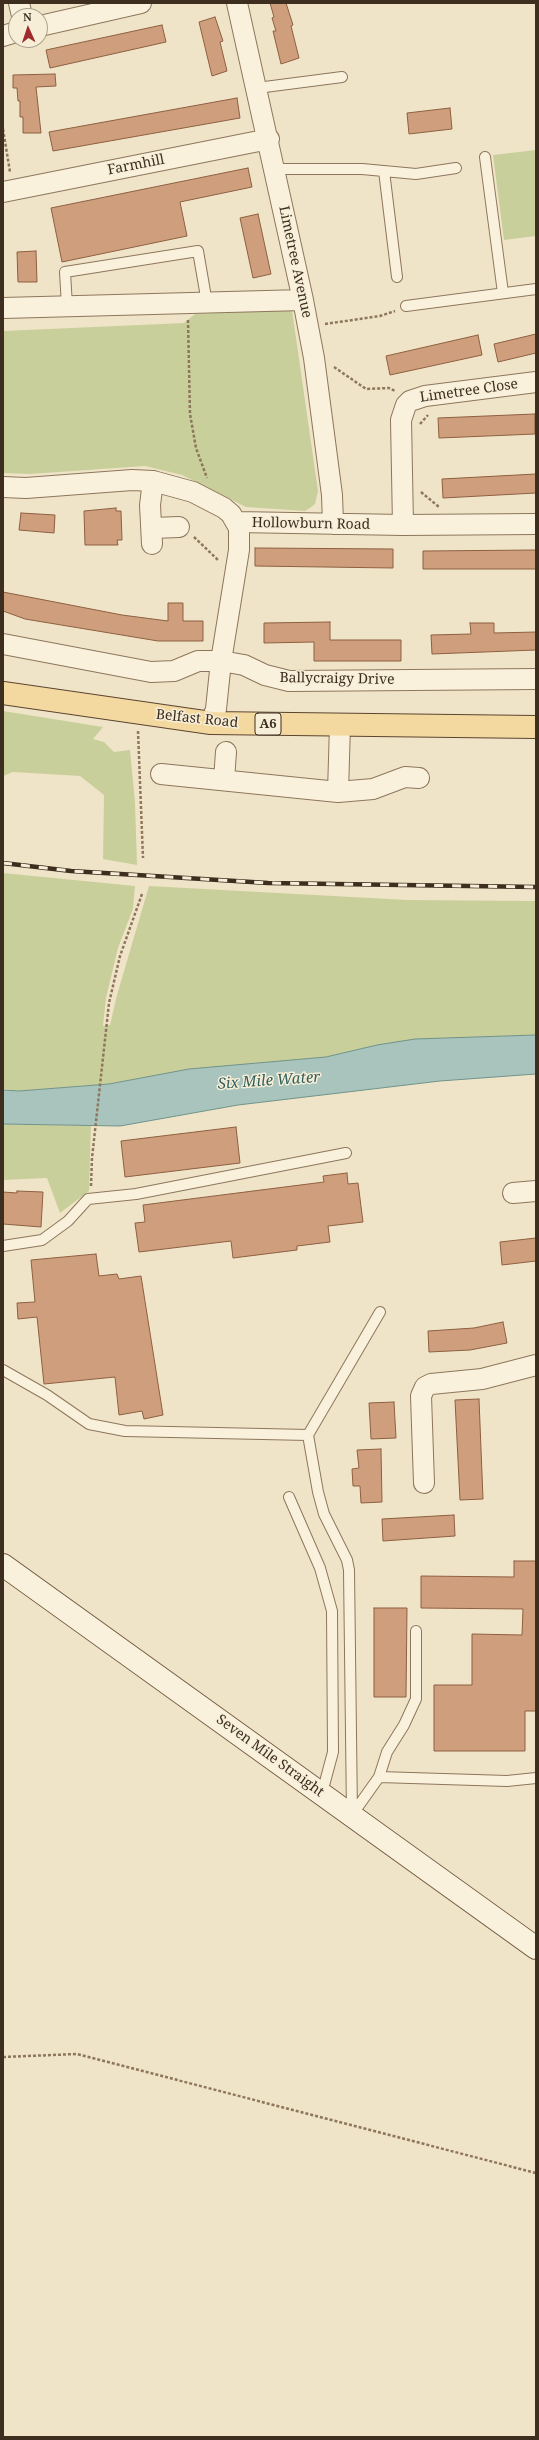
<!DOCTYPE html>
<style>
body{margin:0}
#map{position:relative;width:539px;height:2440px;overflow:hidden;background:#f0e4c8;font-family:"Noto Serif",serif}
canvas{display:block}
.frame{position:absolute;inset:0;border:4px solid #3d2e20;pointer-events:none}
.north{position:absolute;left:8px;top:8px;width:40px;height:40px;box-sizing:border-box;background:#f7eed8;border:1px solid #ada18e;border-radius:50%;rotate:357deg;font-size:11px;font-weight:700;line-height:16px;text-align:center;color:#3d2e20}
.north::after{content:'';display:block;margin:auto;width:14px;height:18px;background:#9e2a2b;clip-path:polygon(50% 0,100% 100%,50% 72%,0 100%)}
</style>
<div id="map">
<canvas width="539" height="2440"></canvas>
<div class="frame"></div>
<div class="north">N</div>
</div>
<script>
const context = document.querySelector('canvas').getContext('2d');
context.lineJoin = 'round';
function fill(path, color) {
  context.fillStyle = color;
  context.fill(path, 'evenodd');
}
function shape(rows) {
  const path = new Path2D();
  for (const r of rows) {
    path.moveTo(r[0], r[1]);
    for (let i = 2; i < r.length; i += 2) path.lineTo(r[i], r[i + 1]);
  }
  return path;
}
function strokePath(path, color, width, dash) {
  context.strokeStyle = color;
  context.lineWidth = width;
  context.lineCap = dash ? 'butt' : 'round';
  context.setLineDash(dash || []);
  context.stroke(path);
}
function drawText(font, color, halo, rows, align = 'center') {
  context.font = font + ' "Noto Serif",serif';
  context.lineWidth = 3;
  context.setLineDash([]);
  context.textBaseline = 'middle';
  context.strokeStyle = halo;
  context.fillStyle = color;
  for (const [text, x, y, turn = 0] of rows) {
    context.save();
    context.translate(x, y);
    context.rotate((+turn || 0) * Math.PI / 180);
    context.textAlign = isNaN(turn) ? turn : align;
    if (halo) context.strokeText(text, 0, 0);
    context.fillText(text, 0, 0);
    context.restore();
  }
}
fill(shape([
 [536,150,536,236,504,240,493,155],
 [292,310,318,491,315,504,310,508,305,511,246,507,182,475,145,466,30,474,3,473,3,331,184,323,195,314],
 [3,711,103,727,93,739,104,742,114,752,130,750,135,802,137,865,103,859,104,795,80,776,13,772,3,776],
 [3,873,135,886,133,909,118,948,106,998,103,1026,110,1025,117,995,149,886,407,900,536,901,536,1035,438,1039,355,1050,326,1057,186,1070,109,1084,19,1091,3,1089],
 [3,1124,91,1126,89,1191,60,1213,47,1178,3,1180]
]), '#c9cf9b');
const water = shape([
 [536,1035,536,1074,440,1081,238,1105,120,1126,3,1124,3,1090,19,1091,109,1084,189,1069,326,1057,377,1045,415,1039,536,1035]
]);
fill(water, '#a9c4bc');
strokePath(water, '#6f938a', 1);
const building = shape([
 [270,3,286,3,293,25,291,26,299,58,281,64,273,31,276,31,272,18,274,17,270,3],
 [215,17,223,41,220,42,227,71,212,76,199,22,215,17],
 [162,25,166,42,50,68,46,50,162,25],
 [55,74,56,86,36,87,41,133,23,133,23,117,20,117,20,101,18,101,17,88,13,88,13,75,55,74],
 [237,98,240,118,53,151,49,132,237,98],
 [450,108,452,129,409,134,407,113,450,108],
 [248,168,252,187,180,202,187,236,62,262,51,208,248,168],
 [258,214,271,274,253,278,240,218,258,214],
 [36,251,37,282,18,282,17,252,36,251],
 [536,334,536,353,498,362,494,344,536,334],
 [478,335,482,355,390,375,386,356,478,335],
 [535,414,535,434,439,438,438,418,535,414],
 [536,474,536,493,443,498,442,479,536,474],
 [116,508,116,511,121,511,122,540,117,540,118,545,85,545,84,511,116,508],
 [21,513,55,515,54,533,19,530,21,513],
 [255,548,393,549,393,568,255,566,255,548],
 [536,550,536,569,423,569,423,551,536,550],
 [3,592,122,615,168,621,168,603,183,603,183,621,203,621,203,641,158,641,25,619,3,611,3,592],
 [330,622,330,640,401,640,401,661,314,661,314,642,264,643,264,623,330,622],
 [470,623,494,623,494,633,536,632,536,650,432,654,431,635,471,634,470,623],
 [236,1127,240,1163,125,1177,121,1141,236,1127],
 [347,1173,348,1184,358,1183,363,1222,328,1226,330,1242,297,1246,297,1250,233,1258,231,1241,139,1252,135,1223,145,1222,143,1205,324,1182,323,1176,347,1173],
 [17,1191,43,1192,41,1227,3,1224,3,1192,17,1193,17,1191],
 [536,1238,536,1261,502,1265,500,1242,536,1238],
 [96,1254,99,1276,117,1274,119,1279,141,1276,163,1415,144,1419,142,1411,119,1415,115,1377,44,1384,37,1317,18,1319,17,1303,35,1302,31,1260,96,1254],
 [503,1322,507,1343,470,1350,429,1352,428,1331,474,1328,503,1322],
 [479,1399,483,1499,460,1500,455,1400,479,1399],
 [394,1402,396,1438,371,1439,369,1403,394,1402],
 [381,1449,382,1502,361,1503,360,1486,353,1486,352,1469,359,1468,357,1450,381,1449],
 [454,1515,455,1536,383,1541,382,1519,454,1515],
 [514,1561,536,1561,536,1711,525,1711,525,1751,434,1751,434,1685,472,1685,472,1634,522,1635,523,1609,421,1608,421,1576,514,1577,514,1561],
 [374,1608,407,1608,406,1697,374,1697,374,1608]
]);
fill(building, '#cf9f7d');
strokePath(building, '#8d5f41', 1);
const lane = shape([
 [257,88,342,77],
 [485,157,503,293],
 [275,169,362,169,416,174,456,168],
 [384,171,397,277],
 [67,306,65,272,198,251,207,303],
 [406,306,536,289],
 [3,1246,42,1240,68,1221,88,1199,136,1194,346,1153],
 [3,1370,47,1395,89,1424,125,1431,308,1435,380,1312],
 [308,1435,318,1492,324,1514,347,1560,349,1570,352,1815],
 [289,1497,320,1568,332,1611,333,1752,322,1793],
 [379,1777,507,1781,536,1778],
 [352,1815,379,1777,387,1752,404,1725,416,1699,416,1631]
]);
const street = shape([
 [19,3,22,16],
 [237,3,303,300,314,358,332,495,333,524],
 [40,26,141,3],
 [3,36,16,32],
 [3,192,269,139],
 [3,308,303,300],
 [3,487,26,488,132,480,153,481,193,492,224,508,231,514,239,528,239,550,221,661,216,709,211,723],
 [237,522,403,525,536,524],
 [403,525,401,420,406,405,410,401,425,396,536,382],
 [152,528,179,527],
 [152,544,150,505,153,481],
 [3,644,151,672,174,671,198,661,221,661,244,665,265,675,289,681,536,679],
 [161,774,338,792,373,789,405,777,419,778],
 [224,780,226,752],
 [338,792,340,725],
 [513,1193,536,1191],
 [424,1483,421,1396,425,1387,431,1384,482,1379,536,1365]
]);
const secondary = shape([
 [3,1565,536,1948]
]);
const primary = shape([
 [3,693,211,723,536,727]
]);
strokePath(lane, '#8d765c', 12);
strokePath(street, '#8d765c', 22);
strokePath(secondary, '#6f573f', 24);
strokePath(primary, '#5b4430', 24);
strokePath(shape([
 [3,129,10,172],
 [188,320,190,414,196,448,207,478],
 [325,324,380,316,395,311],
 [334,367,366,389,389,388,395,391],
 [420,424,428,415],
 [421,492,439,507],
 [194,537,218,560],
 [138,731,143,858],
 [91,1186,92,1158,109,1003,120,956,142,894],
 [3,2057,77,2054,536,2173]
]), '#8d765c', 2.5, [3, 2]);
strokePath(lane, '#faf1dc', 10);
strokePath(street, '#faf1dc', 20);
strokePath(secondary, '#faf1dc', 22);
strokePath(primary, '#f3d9a0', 22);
const rail = shape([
 [3,863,71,871,268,883,536,887]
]);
strokePath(rail, '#3d2e20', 4.5);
strokePath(rail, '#f7eed8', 3, [9]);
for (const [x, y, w] of [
 [268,724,26]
]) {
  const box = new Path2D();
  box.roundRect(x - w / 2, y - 11, w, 22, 3);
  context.fillStyle = '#f7eed8';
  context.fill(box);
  strokePath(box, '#3d2e20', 1);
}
drawText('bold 13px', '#3d2e20', null, [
 ["A6",268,724]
]);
drawText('14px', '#3d2e20', '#f7eed8', [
 ["Farmhill",136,165,-11],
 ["Limetree Avenue",295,262,78],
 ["Limetree Close",469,391,-8],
 ["Hollowburn Road",311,524,1],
 ["Ballycraigy Drive",337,679,1],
 ["Belfast Road",197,719,6],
 ["Seven Mile Straight",270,1756,36]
]);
drawText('italic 15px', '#2f5d5a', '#f7eed8', [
 ["Six Mile Water",269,1081,-4]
]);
</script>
